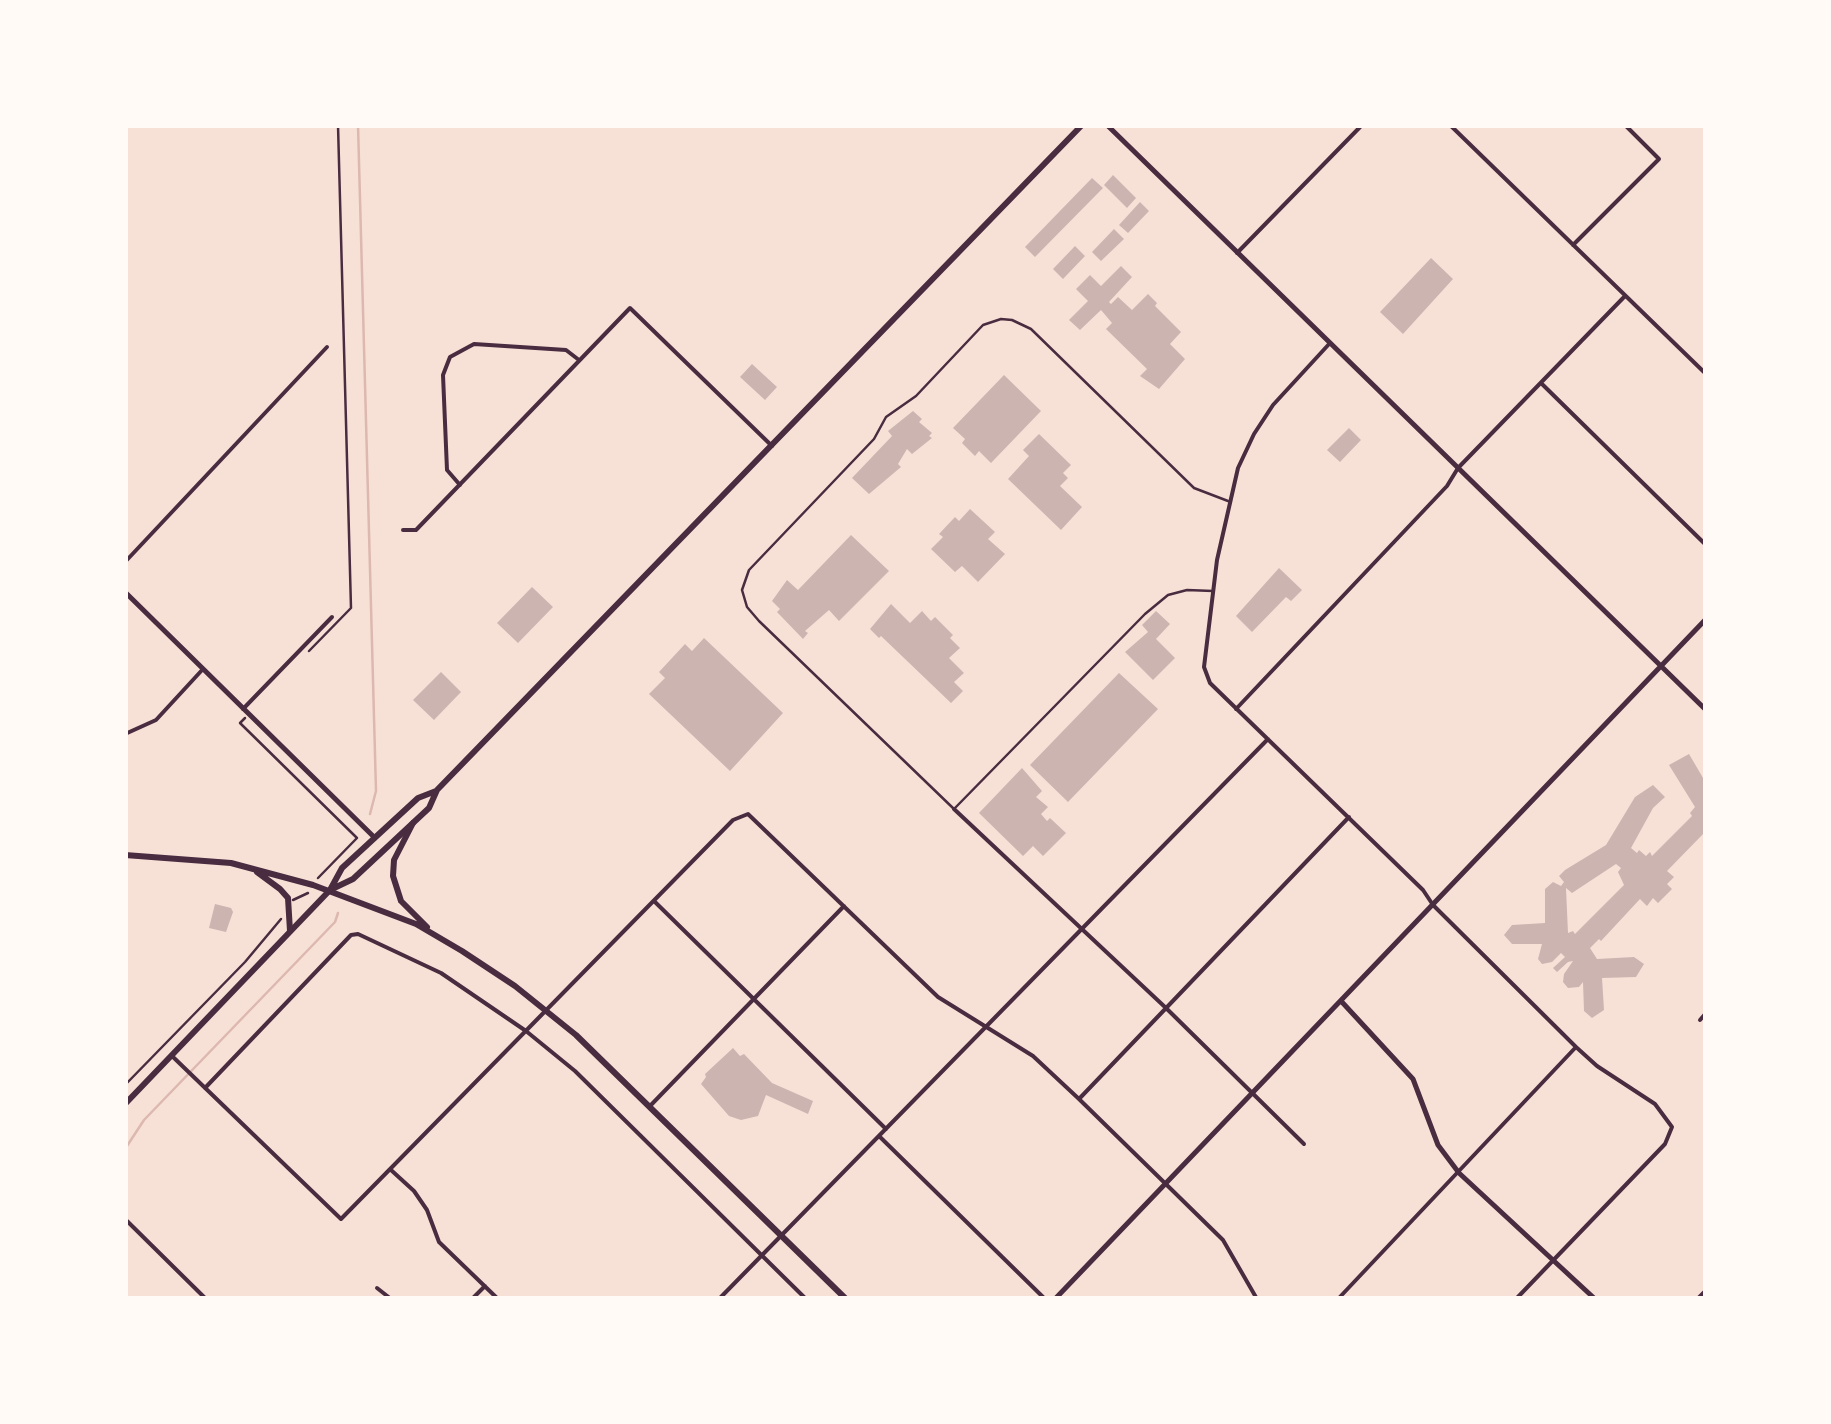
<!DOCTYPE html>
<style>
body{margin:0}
#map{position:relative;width:1831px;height:1424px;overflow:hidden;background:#f7e1d7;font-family:Poppins,sans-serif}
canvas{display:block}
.frame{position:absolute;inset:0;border:128px solid #fffaf5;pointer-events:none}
</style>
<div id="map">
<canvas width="1831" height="1424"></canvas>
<div class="frame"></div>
</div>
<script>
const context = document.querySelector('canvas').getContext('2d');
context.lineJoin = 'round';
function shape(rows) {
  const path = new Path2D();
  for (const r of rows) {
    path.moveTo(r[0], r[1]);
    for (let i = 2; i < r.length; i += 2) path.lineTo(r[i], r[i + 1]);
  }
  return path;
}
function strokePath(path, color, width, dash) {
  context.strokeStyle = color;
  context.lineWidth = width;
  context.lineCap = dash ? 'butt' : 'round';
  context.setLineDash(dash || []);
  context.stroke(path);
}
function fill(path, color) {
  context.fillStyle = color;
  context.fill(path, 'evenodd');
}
strokePath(shape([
 [358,125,376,791,370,814],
 [125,1149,144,1120,335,922,338,913]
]), '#dcb8b0', 2.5);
fill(shape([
 [1113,175,1136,198,1127,208,1104,185],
 [1092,178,1103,188,1035,257,1025,247],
 [1140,202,1149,211,1128,233,1119,225],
 [1114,229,1124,239,1101,261,1092,252],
 [1075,246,1085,256,1063,279,1053,269],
 [1431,258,1453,279,1403,334,1380,312],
 [1121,266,1132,277,1109,302,1111,304,1118,297,1132,310,1148,294,1157,303,1155,306,1181,332,1170,344,1185,359,1159,389,1140,376,1147,369,1106,329,1112,323,1101,310,1080,330,1069,320,1088,301,1076,289,1090,275,1101,286],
 [752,364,777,387,765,400,740,377],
 [1004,375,1041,411,991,463,979,451,975,456,962,443,965,439,953,428],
 [913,411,922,419,919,422,932,433,929,436,932,438,912,454,907,449,898,464,901,467,869,494,852,478,892,436,888,431],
 [1349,428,1361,440,1340,462,1327,450],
 [1039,434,1071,465,1063,473,1068,478,1060,486,1082,507,1061,530,1008,479,1029,456,1023,450],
 [970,509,995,532,988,539,1005,554,978,582,962,566,955,572,931,549,943,537,939,534,955,517,959,521],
 [851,535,889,571,839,621,829,610,805,631,808,633,803,639,777,612,780,609,772,601,787,580,798,590],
 [1279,568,1302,590,1291,601,1286,597,1252,632,1236,616],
 [532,587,553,607,518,643,497,623],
 [891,604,910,623,922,611,931,621,935,617,953,635,950,638,960,648,949,658,964,673,954,682,963,691,951,703,881,636,879,638,870,629],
 [1156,611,1170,624,1156,639,1175,658,1153,680,1125,652,1148,632,1142,625],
 [704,638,783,713,730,771,649,694,665,678,659,672,685,644,692,651],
 [441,672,461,692,434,720,413,700],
 [1119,673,1158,709,1068,802,1030,765],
 [1689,754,1706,783,1706,831,1667,871,1674,877,1667,884,1672,889,1658,903,1653,898,1647,906,1640,899,1601,941,1599,939,1590,948,1597,959,1634,957,1644,964,1636,977,1602,978,1604,1010,1592,1018,1584,1011,1583,982,1579,987,1568,988,1563,982,1564,974,1573,961,1568,962,1557,972,1553,968,1565,957,1561,953,1552,962,1542,964,1538,959,1542,944,1512,944,1504,935,1512,925,1545,923,1545,889,1553,882,1561,886,1564,882,1559,876,1565,870,1606,845,1635,797,1653,785,1665,797,1653,808,1631,848,1637,853,1639,850,1646,856,1650,852,1652,856,1692,816,1690,813,1695,807,1669,765],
 [1616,864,1621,868,1618,872,1624,885,1575,934,1573,931,1568,933,1566,888,1572,893],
 [1022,768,1042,791,1036,797,1048,807,1041,814,1047,821,1050,818,1066,833,1043,856,1033,846,1023,856,979,813],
 [215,904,231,908,233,912,226,932,209,928],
 [733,1048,740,1056,744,1054,772,1083,813,1101,808,1114,766,1095,758,1116,741,1120,729,1116,701,1084,706,1077,705,1074]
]), '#ccb4b1');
strokePath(shape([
 [309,651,351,608,338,125],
 [245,718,240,723,357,838,318,878],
 [293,900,308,893],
 [125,1085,245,962,281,919]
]), '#4a2c40', 2.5);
strokePath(shape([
 [1213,591,1187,590,1168,595,1145,614,954,809,759,621,747,607,742,590,749,570,874,439,886,417,916,396,983,325,1001,319,1012,320,1031,329,1194,488,1228,501]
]), '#4a2c40', 2.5);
strokePath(shape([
 [1450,125,1706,374],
 [1573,245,1659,159,1625,125],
 [1237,253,1362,125],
 [1330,343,1273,405,1254,434,1238,468,1217,560,1204,667,1210,683,1423,890,1433,905,1576,1047,1597,1066,1655,1104,1672,1127,1665,1144,1516,1299],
 [1542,384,1706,545],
 [460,485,447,470,443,375,450,357,474,344,566,350,579,360],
 [403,530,416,530,630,308,772,446],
 [125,562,327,347],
 [243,709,332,617],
 [1236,709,1447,486,1458,468,1625,296],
 [125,734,156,720,203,669],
 [954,809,1166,1008,1304,1144],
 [654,901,886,1129],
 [1700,1020,1706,1013],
 [172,1056,341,1219,733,820,748,814,938,997,1033,1056,1079,1099,1223,1240,1257,1299],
 [205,1088,351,935,358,934,441,973,526,1031,575,1071,806,1299],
 [1079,1099,1349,817],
 [650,1106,844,906],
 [879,1136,1045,1299],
 [391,1170,414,1191,427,1210,439,1242,498,1299],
 [125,1219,206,1299],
 [377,1288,391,1299],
 [472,1299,485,1286],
 [719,1299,1268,739],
 [1338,1299,1576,1047]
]), '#4a2c40', 4);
strokePath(shape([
 [1107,125,1706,710],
 [125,592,375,838],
 [1341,1001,1413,1079,1438,1145,1459,1173,1595,1299],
 [1055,1299,1706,619],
 [1698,1299,1706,1291]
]), '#4a2c40', 5);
strokePath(shape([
 [330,890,353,879,429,808,437,790,470,756,1082,125],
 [125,1104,330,890,342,868,418,798,436,791]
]), '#4a2c40', 6);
strokePath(shape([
 [413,823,394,860,393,876,401,901,427,927],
 [125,855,231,863,313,885,416,924,462,951,515,986,576,1035,846,1299],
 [257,872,280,889,288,898,290,931]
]), '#4a2c40', 6);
</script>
